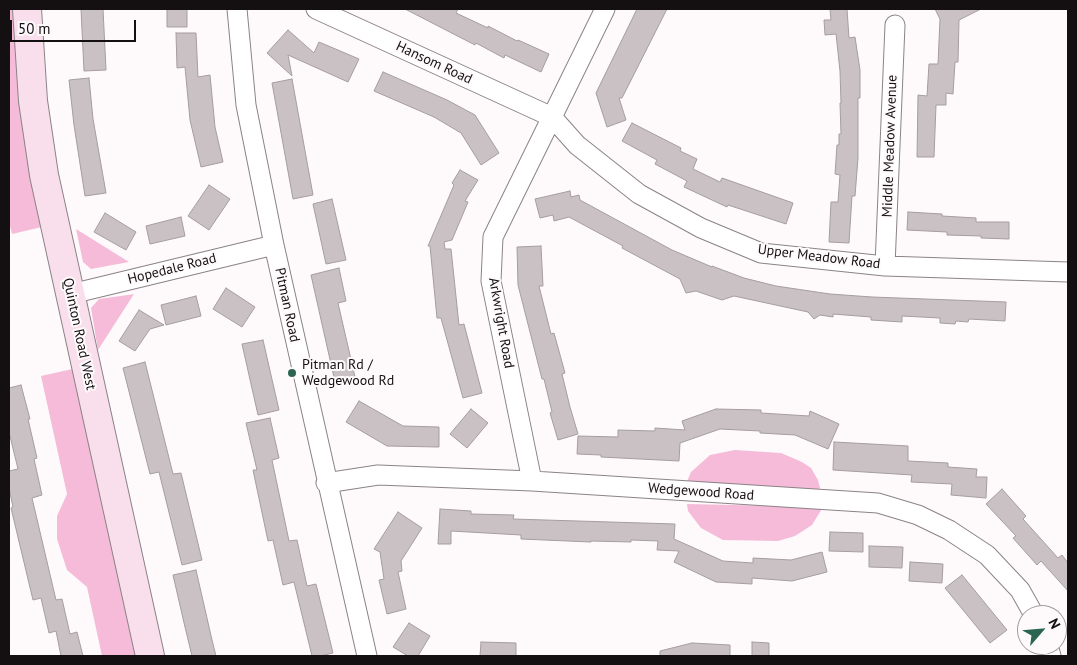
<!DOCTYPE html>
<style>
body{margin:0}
#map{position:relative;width:1077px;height:665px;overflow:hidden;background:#fefafc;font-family:"PT Sans",sans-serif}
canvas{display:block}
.frame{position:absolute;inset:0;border:10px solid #141012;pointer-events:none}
.north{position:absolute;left:1017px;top:605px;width:50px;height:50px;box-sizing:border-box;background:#fefafc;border:1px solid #a09c9e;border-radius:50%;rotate:63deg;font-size:14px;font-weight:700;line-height:20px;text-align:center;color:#141012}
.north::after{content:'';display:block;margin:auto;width:18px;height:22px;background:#296550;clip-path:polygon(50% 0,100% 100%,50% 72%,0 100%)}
.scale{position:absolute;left:10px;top:20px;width:126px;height:22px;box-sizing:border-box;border:2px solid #141012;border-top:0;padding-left:6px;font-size:15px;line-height:18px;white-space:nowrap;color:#141012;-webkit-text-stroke:4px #fefafc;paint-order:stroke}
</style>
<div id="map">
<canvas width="1077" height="665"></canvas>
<div class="frame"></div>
<div class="north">N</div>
<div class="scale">50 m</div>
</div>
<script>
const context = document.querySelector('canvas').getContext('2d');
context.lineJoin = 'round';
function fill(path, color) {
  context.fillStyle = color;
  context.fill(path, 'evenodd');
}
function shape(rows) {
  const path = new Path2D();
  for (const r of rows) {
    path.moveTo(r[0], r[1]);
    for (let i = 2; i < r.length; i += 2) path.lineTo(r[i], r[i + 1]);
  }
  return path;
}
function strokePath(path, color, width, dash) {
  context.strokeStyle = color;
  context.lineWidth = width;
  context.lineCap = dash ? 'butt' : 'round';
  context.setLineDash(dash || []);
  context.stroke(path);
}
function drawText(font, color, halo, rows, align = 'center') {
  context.font = font + ' "PT Sans",sans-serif';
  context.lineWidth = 4;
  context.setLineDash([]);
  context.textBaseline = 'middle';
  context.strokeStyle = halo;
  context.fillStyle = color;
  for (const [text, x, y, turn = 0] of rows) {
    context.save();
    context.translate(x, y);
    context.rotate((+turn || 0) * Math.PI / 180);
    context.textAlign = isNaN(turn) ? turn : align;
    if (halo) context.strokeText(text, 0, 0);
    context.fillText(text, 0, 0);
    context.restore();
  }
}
fill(shape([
 [9,9,21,9,46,226,12,234,9,222],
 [76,229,129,262,91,269,83,262],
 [135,294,134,294,98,350,91,308,99,299],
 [77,368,142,656,102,656,87,587,67,570,57,539,57,516,67,494,41,376],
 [735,450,781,453,802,462,811,468,818,480,820,488,813,494,686,484,691,472,710,455],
 [687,504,823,507,812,525,795,536,778,541,723,540,701,528,688,511]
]), '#f5bbd8');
const building = shape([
 [81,9,103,9,106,70,84,71,81,9],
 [167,9,187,9,187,27,167,27,167,9],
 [405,9,458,9,456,13,488,28,488,26,517,41,518,40,549,54,541,72,505,55,504,58,476,43,475,45,405,9],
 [637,9,667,9,622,98,619,98,626,120,607,127,596,93,637,9],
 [830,9,847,9,849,38,855,37,860,70,860,98,858,98,858,158,855,196,852,196,849,243,829,242,831,202,838,202,840,175,835,174,837,145,839,145,839,134,841,134,840,103,841,103,840,71,836,34,825,35,824,20,831,20,830,9],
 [935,9,981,9,959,20,958,62,955,62,953,94,946,93,946,105,936,105,934,157,917,157,918,95,927,96,929,64,938,64,940,19,935,9],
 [288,30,314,53,319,42,359,59,348,82,288,55,292,76,267,53,288,30],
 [176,33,196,33,198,77,210,75,215,127,223,162,201,167,190,120,185,67,177,68,176,33],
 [383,72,447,100,475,115,499,153,481,165,461,133,434,117,374,91,383,72],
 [89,78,93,119,106,193,85,196,74,125,69,80,89,78],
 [292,79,313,195,293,199,272,83,292,79],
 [632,123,681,148,680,151,697,159,693,169,720,182,722,178,793,203,786,224,728,205,727,207,684,187,687,181,655,164,657,160,622,141,632,123],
 [460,170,478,180,465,201,468,202,452,240,444,242,445,249,451,249,459,325,464,324,482,393,463,398,441,318,437,318,430,246,428,246,454,185,452,183,460,170],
 [209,185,230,199,209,230,188,216,209,185],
 [570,191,571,197,579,195,580,200,672,250,712,267,712,266,744,278,776,286,830,294,872,297,1006,302,1005,321,969,319,968,322,956,321,955,324,940,323,940,318,902,316,902,322,871,320,871,317,833,314,833,317,820,315,814,319,808,312,734,296,722,300,696,291,686,293,680,279,622,248,623,246,569,217,554,221,553,215,540,218,535,199,570,191],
 [332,199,346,260,326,264,313,204,332,199],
 [908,212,942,214,942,216,976,218,976,222,1009,222,1009,239,981,238,981,236,947,235,947,232,907,230,908,212],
 [105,213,136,232,126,250,94,232,105,213],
 [181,217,185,236,150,244,146,226,181,217],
 [541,246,543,286,539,286,551,334,554,333,565,373,562,374,570,407,578,434,558,440,550,413,552,412,544,379,542,379,518,285,517,247,541,246],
 [339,268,346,301,338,303,355,377,335,382,311,275,339,268],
 [226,288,255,307,242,327,213,309,226,288],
 [196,296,201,316,166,325,161,305,196,296],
 [139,310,164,325,150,329,135,351,119,341,139,310],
 [263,340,279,410,258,415,242,344,263,340],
 [145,362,173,474,181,473,202,560,182,565,159,472,150,474,123,368,145,362],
 [21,385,30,419,28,419,37,458,34,459,42,495,32,498,56,600,62,599,70,634,77,632,83,656,61,656,56,631,49,633,41,598,33,600,11,508,13,507,9,488,9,471,18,469,9,432,9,388,21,385],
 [359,401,403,426,439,427,439,447,387,446,346,422,359,401],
 [471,409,488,423,467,448,450,434,471,409],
 [716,409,761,410,761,413,809,416,810,411,839,424,828,449,795,435,760,433,760,431,720,429,680,443,679,461,601,457,601,455,577,454,578,436,618,437,618,430,655,431,655,428,685,430,682,421,716,409],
 [270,418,279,458,272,460,289,541,297,540,307,586,316,584,333,653,320,656,312,656,294,582,283,585,273,540,268,541,253,470,257,470,246,423,270,418],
 [834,442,908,446,908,461,948,463,948,467,977,469,976,477,987,477,986,498,951,495,952,484,911,482,912,475,833,470,834,442],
 [1002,489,1026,516,1023,519,1058,558,1062,555,1068,563,1068,591,1041,561,1037,565,1013,538,1016,536,986,504,1002,489],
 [440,509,471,511,471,514,514,515,513,519,675,524,674,539,723,561,753,563,753,558,791,560,822,552,827,572,792,581,752,578,752,584,716,582,674,562,679,551,657,550,658,541,631,540,631,542,591,541,591,542,521,539,521,535,451,531,451,544,438,544,440,509],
 [398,512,422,528,401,561,402,571,398,572,406,609,387,614,379,580,384,579,380,552,374,549,398,512],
 [830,532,863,533,863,552,829,551,830,532],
 [869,546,903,547,902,568,869,567,869,546],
 [910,562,943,564,942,583,909,581,910,562],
 [196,570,212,640,216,656,192,656,185,627,173,575,196,570],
 [962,575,1007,630,990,643,945,588,962,575],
 [409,623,430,636,418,656,408,656,393,647,409,623],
 [481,642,516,643,516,656,480,656,481,642],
 [752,642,769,643,769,656,752,656,752,642],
 [692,643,730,645,730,656,660,656,660,651,692,643]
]);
fill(building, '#cac1c5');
strokePath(building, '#a69ca1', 1);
const street = shape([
 [237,9,246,105,274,245,367,656],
 [316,9,552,117,493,237,491,281,532,481],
 [605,9,552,117,577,145,639,194,701,228,761,253,885,266,1068,272],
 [885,266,895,25],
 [71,294,274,245],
 [326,483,378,475,532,481,878,503,918,515,949,530,987,555,1020,590,1034,615],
 [1048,645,1051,656]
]);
const secondary = shape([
 [27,9,33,101,44,175,150,656]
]);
strokePath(street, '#8b8387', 21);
strokePath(secondary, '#8b8387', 30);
strokePath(street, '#fff', 19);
strokePath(secondary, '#f9dfec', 28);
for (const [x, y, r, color] of [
 [292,373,5,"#296550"]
]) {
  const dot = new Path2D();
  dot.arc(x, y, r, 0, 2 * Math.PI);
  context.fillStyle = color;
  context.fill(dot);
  strokePath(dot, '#fefafc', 2);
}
drawText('14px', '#141012', '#fefafc', [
 ["Hansom Road",434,63,25],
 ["Middle Meadow Avenue",890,146,-88],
 ["Upper Meadow Road",819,257,7],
 ["Hopedale Road",172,269,-14],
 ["Pitman Road",287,305,78],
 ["Arkwright Road",501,323,80],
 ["Quinton Road West",79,334,78],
 ["Wedgewood Road",701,492,4]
]);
drawText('14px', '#141012', '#fefafc', [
 ["Pitman Rd /",302,365],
 ["Wedgewood Rd",302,381]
], 'left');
</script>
